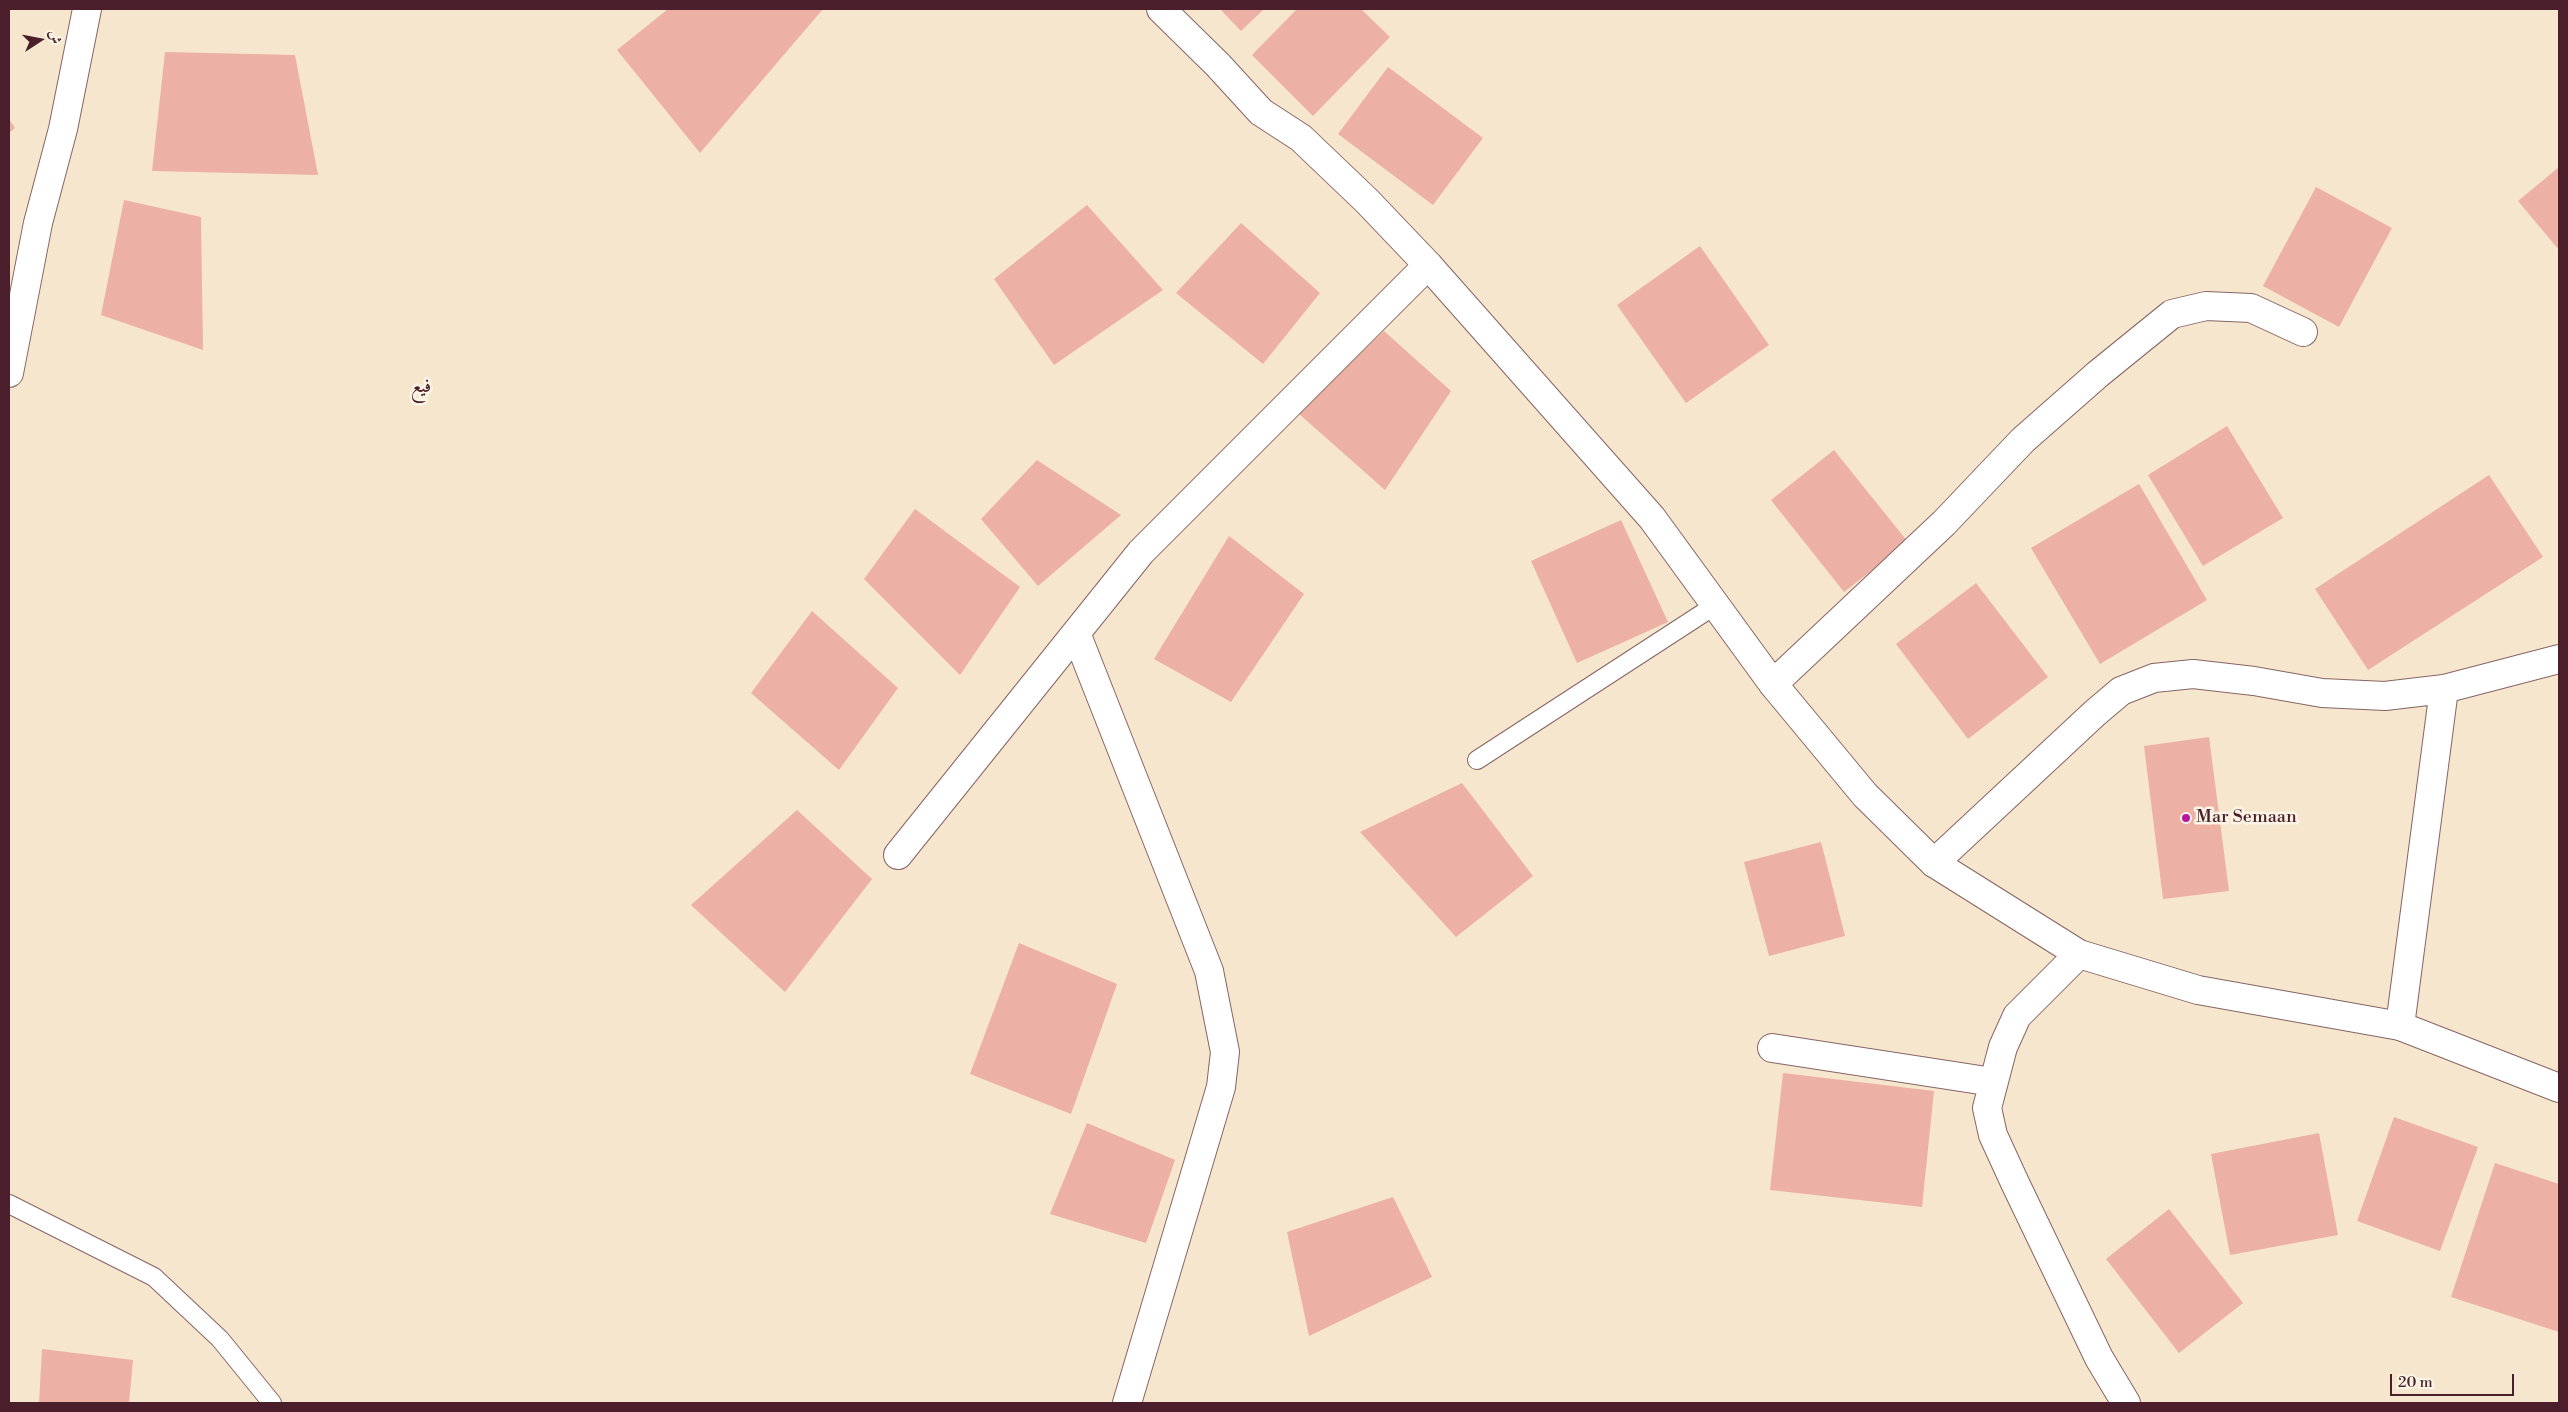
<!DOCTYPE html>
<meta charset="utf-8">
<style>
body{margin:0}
#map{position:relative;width:2568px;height:1412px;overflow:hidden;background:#f6e6ce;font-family:"Libre Bodoni",Amiri,serif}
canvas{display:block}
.frame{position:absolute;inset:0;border:10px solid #4a1f2b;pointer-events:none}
.north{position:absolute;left:15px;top:15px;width:50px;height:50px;-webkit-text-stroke:4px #fcf5e5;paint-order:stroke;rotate:79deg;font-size:14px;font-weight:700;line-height:20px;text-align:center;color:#4a1f2b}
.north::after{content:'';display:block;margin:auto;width:18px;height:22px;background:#4a1f2b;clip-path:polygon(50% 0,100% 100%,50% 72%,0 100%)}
.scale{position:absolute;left:2390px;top:1374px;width:124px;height:22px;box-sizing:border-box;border:2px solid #4a1f2b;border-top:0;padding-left:6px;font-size:15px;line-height:18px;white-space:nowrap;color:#4a1f2b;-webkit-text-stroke:4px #fcf5e5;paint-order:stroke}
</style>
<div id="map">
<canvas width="2568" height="1412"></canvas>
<div class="frame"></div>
<div class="north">ش</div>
<div class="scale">20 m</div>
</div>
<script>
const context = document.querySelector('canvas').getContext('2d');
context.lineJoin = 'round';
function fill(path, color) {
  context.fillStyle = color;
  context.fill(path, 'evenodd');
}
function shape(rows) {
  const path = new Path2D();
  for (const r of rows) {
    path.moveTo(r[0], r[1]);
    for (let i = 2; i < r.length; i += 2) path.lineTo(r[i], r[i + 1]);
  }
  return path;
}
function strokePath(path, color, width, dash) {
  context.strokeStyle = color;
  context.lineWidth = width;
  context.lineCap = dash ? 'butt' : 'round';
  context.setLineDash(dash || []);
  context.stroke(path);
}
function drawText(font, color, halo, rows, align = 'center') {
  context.font = font + ' "Libre Bodoni",Amiri,serif';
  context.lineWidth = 5;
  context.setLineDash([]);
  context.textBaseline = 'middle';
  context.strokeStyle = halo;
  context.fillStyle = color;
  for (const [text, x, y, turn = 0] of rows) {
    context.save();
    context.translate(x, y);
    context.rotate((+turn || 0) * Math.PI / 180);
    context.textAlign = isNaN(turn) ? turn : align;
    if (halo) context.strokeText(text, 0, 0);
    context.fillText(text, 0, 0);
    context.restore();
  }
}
fill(shape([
 [668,9,823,9,700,153,617,50],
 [1220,9,1264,9,1241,31],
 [1297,9,1361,9,1390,37,1313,116,1252,55],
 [165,52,295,55,318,175,152,171],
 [1388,67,1483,138,1433,205,1338,134],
 [9,119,15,128,9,133],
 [2559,167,2559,250,2518,201],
 [2316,187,2392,228,2339,327,2263,286],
 [124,200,201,217,203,350,101,315],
 [1087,205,1163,290,1054,365,994,279],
 [1241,223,1320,293,1263,364,1176,293],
 [1700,246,1769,345,1686,403,1617,305],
 [1384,331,1451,391,1385,490,1298,413],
 [2227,426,2283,518,2203,566,2148,475],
 [1834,450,1908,542,1844,592,1771,500],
 [1037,460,1121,515,1038,586,981,519],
 [2489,475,2543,557,2368,670,2315,589],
 [2139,484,2207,600,2100,664,2031,548],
 [915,509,1020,587,960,675,864,579],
 [1621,520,1668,622,1577,663,1531,561],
 [1229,536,1304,594,1231,702,1154,659],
 [1976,583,2048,677,1968,739,1896,644],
 [812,611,898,688,839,770,751,693],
 [2209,737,2229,891,2163,899,2144,746],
 [1462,783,1533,876,1456,937,1360,832],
 [797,810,872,879,785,992,691,905],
 [1821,842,1845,936,1769,956,1744,862],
 [1019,943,1117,984,1071,1114,970,1074],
 [1783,1073,1934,1091,1922,1207,1770,1190],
 [2394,1117,2478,1147,2440,1251,2357,1221],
 [1087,1123,1175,1160,1146,1243,1050,1214],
 [2319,1133,2338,1235,2230,1255,2211,1154],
 [2495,1163,2559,1184,2559,1332,2451,1297],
 [1393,1197,1432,1277,1309,1336,1287,1232],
 [2169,1209,2243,1303,2179,1353,2106,1259],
 [42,1349,133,1360,129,1403,39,1403]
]), '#edb0a4');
const service = shape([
 [1477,760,1714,606],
 [9,1204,154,1277,220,1339,272,1403]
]);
const minor = shape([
 [1076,633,1209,971,1225,1052,1221,1087,1127,1403],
 [1773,684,1944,523,2023,440,2098,374,2172,314,2206,306,2251,308,2303,332],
 [898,855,1141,552,1428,265],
 [1934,863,2095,713,2121,691,2154,678,2193,674,2254,681,2322,693,2385,696,2444,689,2559,659],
 [2079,954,2017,1016,2003,1047,1987,1108,1993,1135,2015,1183,2099,1358,2126,1403],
 [2400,1026,2444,689],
 [1772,1048,1993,1082]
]);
const tertiary = shape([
 [1161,9,1218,65,1261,112,1301,138,1367,201,1428,265,1652,518,1773,684,1865,795,1934,863,2079,954,2198,990,2400,1026,2559,1088],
 [9,373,38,223,63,129,87,9]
]);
strokePath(service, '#866564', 20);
strokePath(minor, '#866564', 30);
strokePath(tertiary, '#866564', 30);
strokePath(service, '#fff', 18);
strokePath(minor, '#fff', 28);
strokePath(tertiary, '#fff', 28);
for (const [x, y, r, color] of [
 [2186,818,5,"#b5179e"]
]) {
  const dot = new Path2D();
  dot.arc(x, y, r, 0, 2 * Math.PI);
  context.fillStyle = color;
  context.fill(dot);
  strokePath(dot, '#fcf5e5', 2);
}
drawText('18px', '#4a1f2b', '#fcf5e5', [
 ["Mar Semaan",2196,818]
], 'left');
drawText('20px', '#4a1f2b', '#fcf5e5', [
 ["فيع",421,387]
]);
</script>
